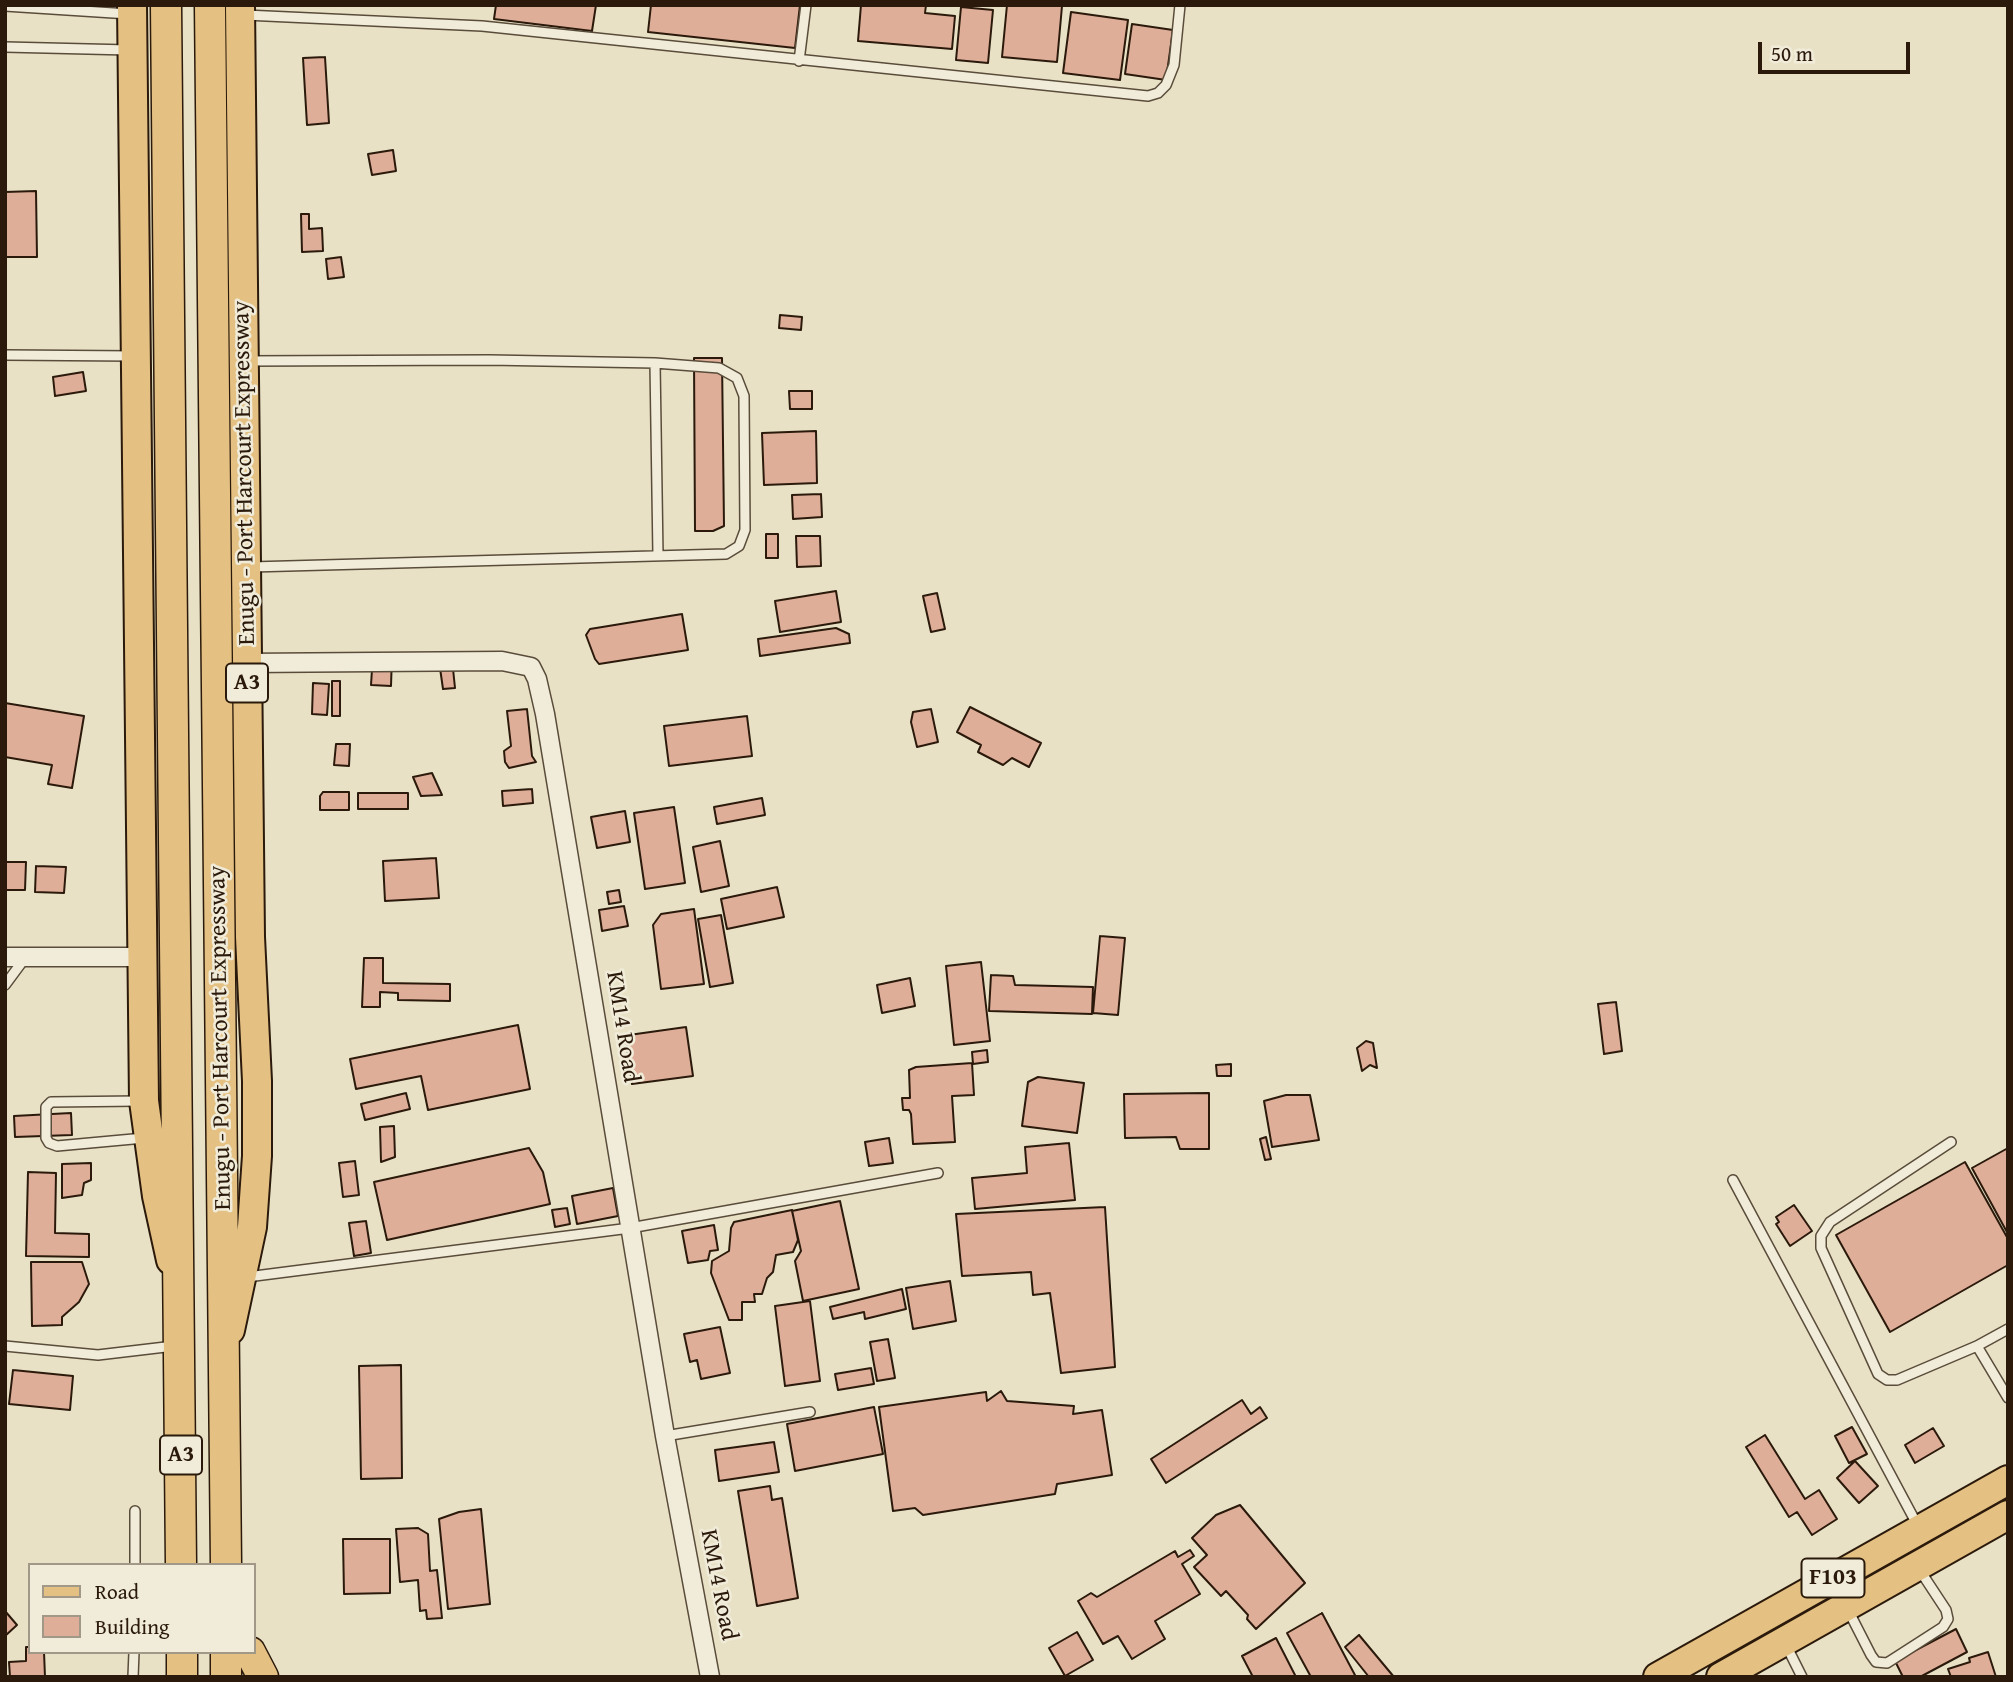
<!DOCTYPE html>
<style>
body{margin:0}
#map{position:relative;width:2013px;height:1682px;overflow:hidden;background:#e8e1c5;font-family:"Gentium Book Plus",serif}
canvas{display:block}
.frame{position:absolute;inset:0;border:7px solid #2b1a0b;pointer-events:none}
.legend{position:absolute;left:28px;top:1563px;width:228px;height:91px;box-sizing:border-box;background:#f0ecd9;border:2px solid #a19887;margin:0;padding:9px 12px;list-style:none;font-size:21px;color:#2b1a0b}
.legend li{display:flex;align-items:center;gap:14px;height:35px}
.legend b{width:35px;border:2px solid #a19887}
.scale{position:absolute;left:1758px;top:42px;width:152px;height:32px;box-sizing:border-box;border:4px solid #2b1a0b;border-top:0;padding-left:9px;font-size:21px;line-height:24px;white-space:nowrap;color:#2b1a0b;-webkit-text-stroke:5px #f0ecd9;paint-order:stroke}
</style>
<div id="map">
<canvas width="2013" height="1682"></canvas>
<div class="frame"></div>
<ul class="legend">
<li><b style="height:9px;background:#e4c082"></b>Road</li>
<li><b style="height:19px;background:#deae99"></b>Building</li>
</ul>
<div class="scale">50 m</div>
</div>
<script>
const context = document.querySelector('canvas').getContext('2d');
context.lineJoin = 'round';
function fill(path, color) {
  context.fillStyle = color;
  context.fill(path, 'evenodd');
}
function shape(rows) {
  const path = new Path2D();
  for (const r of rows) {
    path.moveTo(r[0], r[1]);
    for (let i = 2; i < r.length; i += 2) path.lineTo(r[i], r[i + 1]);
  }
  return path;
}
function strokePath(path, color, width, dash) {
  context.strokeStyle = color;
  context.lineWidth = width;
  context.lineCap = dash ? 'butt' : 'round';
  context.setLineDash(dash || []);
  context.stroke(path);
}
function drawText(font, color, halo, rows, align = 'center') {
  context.font = font + ' "Gentium Book Plus",serif';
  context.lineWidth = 5;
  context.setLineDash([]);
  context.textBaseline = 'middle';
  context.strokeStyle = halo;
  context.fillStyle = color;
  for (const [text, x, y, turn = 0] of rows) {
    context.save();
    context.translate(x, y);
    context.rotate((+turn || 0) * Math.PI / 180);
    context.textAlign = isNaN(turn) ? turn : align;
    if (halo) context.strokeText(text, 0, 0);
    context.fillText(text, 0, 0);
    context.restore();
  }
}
const building = shape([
 [496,5,596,5,592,31,494,19,496,5],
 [651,5,800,5,795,48,648,32,651,5],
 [861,5,926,5,925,13,955,16,952,49,858,41,861,5],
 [1007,5,1062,6,1057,62,1002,57,1007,5],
 [961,7,993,10,988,63,956,60,961,7],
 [1071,12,1128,20,1120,80,1063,73,1071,12],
 [1132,24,1173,30,1166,80,1125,74,1132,24],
 [325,57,329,123,307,125,303,58,325,57],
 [393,150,396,171,372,175,368,154,393,150],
 [36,191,37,257,5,257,5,192,36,191],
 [301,214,309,214,309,229,322,228,323,251,302,252,301,214],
 [341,257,344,277,328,279,326,259,341,257],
 [780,315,802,317,801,330,779,328,780,315],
 [694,358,722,358,724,526,713,531,695,531,694,358],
 [83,372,86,391,55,396,53,377,83,372],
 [789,391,812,391,812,409,790,409,789,391],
 [816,431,817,483,764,485,762,433,816,431],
 [821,494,822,517,793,519,792,495,821,494],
 [766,534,778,534,778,558,766,558,766,534],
 [796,536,820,536,821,566,797,567,796,536],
 [836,591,841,622,780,632,775,601,836,591],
 [937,593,945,629,931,632,923,596,937,593],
 [682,614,688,650,599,664,595,659,586,635,590,629,682,614],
 [836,628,849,634,850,643,760,656,758,639,836,628],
 [373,654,392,655,391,686,371,685,373,654],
 [452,659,455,688,443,689,439,661,452,659],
 [332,681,340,681,340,716,332,716,332,681],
 [313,683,329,684,327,715,312,714,313,683],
 [5,703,84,716,72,788,48,784,52,765,5,757,5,703],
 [970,707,1041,743,1029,767,1012,758,1003,765,978,752,981,745,957,732,970,707],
 [527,709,532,756,536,762,509,768,505,762,504,751,511,746,507,711,527,709],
 [931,709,938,742,917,747,911,722,913,712,931,709],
 [747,716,752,756,669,766,664,726,747,716],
 [336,744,350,744,349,766,334,765,336,744],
 [432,773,442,795,421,796,413,777,432,773],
 [532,789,533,803,503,806,502,791,532,789],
 [323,792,349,792,349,810,320,810,320,796,323,792],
 [358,793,408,793,408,809,358,809,358,793],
 [762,798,765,815,717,824,714,807,762,798],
 [674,807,685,883,645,889,634,813,674,807],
 [625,811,630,842,597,848,591,817,625,811],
 [720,841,729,886,701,892,693,847,720,841],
 [436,858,439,898,385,901,383,861,436,858],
 [5,862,26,862,25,890,5,890,5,862],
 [36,866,66,867,64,893,35,892,36,866],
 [777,887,784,917,727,929,721,899,777,887],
 [619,890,621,902,609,904,607,892,619,890],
 [624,906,628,926,602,931,599,910,624,906],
 [694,909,704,984,661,989,653,925,661,914,694,909],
 [721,915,733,983,710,987,698,919,721,915],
 [1100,936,1125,938,1118,1015,1093,1013,1100,936],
 [364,958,383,958,383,983,450,984,450,1001,398,1000,398,993,380,992,380,1007,362,1007,364,958],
 [981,962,990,1041,954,1045,946,966,981,962],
 [991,975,1013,976,1015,985,1093,987,1092,1014,989,1011,991,975],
 [910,978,915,1006,882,1013,877,985,910,978],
 [1616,1002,1622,1051,1604,1054,1598,1004,1616,1002],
 [518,1025,530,1089,428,1110,421,1076,356,1089,350,1059,518,1025],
 [686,1027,693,1076,632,1084,626,1039,629,1035,686,1027],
 [1366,1041,1373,1043,1377,1068,1370,1065,1362,1071,1357,1048,1366,1041],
 [987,1050,988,1062,973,1064,972,1052,987,1050],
 [972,1063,974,1095,952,1096,955,1142,913,1144,911,1114,909,1110,903,1110,902,1098,910,1098,909,1070,916,1067,972,1063],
 [1231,1064,1231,1076,1217,1076,1216,1065,1231,1064],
 [1038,1077,1084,1083,1077,1133,1022,1126,1028,1082,1038,1077],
 [406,1093,410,1109,365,1120,361,1104,406,1093],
 [1209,1093,1209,1149,1180,1149,1176,1137,1125,1138,1124,1094,1209,1093],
 [1286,1095,1310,1095,1319,1140,1272,1147,1264,1101,1286,1095],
 [71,1113,72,1135,15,1137,14,1116,71,1113],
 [394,1126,395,1157,381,1162,380,1127,394,1126],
 [1266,1137,1271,1159,1265,1160,1260,1139,1266,1137],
 [889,1138,893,1163,869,1166,865,1142,889,1138],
 [1069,1143,1075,1200,975,1209,972,1178,1027,1173,1025,1147,1069,1143],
 [529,1148,543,1172,550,1204,387,1240,374,1182,529,1148],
 [2008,1148,2008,1234,1972,1168,2008,1148],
 [355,1161,359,1195,343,1197,339,1163,355,1161],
 [1965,1162,2008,1239,2008,1265,1890,1332,1836,1235,1965,1162],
 [91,1163,91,1180,84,1183,82,1195,62,1198,62,1164,91,1163],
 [28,1172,56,1173,55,1233,89,1234,89,1257,26,1256,28,1172],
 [613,1188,618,1216,577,1224,572,1196,613,1188],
 [840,1201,859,1289,803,1301,795,1261,801,1251,792,1211,840,1201],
 [1794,1205,1812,1231,1790,1246,1776,1224,1779,1222,1776,1217,1794,1205],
 [1105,1207,1115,1367,1061,1373,1050,1293,1033,1295,1031,1272,962,1276,956,1214,1105,1207],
 [567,1208,570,1224,555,1227,552,1210,567,1208],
 [792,1210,798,1240,793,1252,776,1255,773,1272,767,1278,762,1294,754,1294,755,1302,742,1302,742,1320,729,1320,711,1273,712,1261,729,1251,731,1228,734,1222,792,1210],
 [366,1221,371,1253,354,1256,349,1223,366,1221],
 [714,1225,718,1250,710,1251,708,1260,688,1263,682,1231,714,1225],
 [31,1262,82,1262,89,1284,79,1302,62,1317,62,1325,32,1326,31,1262],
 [950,1281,956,1321,913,1329,906,1288,950,1281],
 [902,1289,906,1309,865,1319,864,1312,833,1319,830,1307,902,1289],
 [810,1301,820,1381,785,1386,775,1306,810,1301],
 [720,1327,730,1373,701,1379,697,1360,690,1362,684,1334,720,1327],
 [888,1339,895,1378,877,1381,870,1342,888,1339],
 [401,1365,402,1478,361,1479,359,1366,401,1365],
 [871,1368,874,1384,838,1390,835,1374,871,1368],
 [13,1370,73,1376,70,1410,9,1404,13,1370],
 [1001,1391,1007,1401,1074,1406,1073,1414,1102,1410,1112,1475,1057,1484,1055,1494,923,1515,915,1508,893,1511,879,1407,986,1392,987,1401,1001,1391],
 [1242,1400,1251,1414,1260,1407,1267,1418,1166,1483,1151,1459,1242,1400],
 [874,1407,883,1454,795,1471,787,1424,874,1407],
 [1852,1427,1867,1454,1849,1463,1835,1436,1852,1427],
 [1933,1428,1944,1446,1915,1463,1905,1445,1933,1428],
 [1765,1435,1805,1499,1819,1490,1837,1519,1812,1535,1797,1512,1789,1517,1746,1447,1765,1435],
 [774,1442,779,1472,719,1481,715,1450,774,1442],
 [1855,1461,1878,1486,1859,1503,1837,1478,1855,1461],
 [770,1486,772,1500,782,1498,798,1598,757,1606,738,1491,770,1486],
 [1240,1505,1305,1583,1256,1629,1247,1619,1248,1615,1226,1591,1221,1596,1194,1567,1207,1555,1192,1538,1216,1515,1240,1505],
 [481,1509,490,1604,448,1609,439,1519,459,1512,481,1509],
 [418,1528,428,1534,430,1571,437,1570,442,1618,427,1619,426,1610,420,1611,418,1580,400,1582,396,1529,418,1528],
 [343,1539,390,1539,390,1593,344,1594,343,1539],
 [1190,1550,1194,1556,1182,1564,1200,1594,1155,1621,1165,1639,1132,1659,1118,1636,1103,1644,1078,1601,1091,1593,1097,1597,1175,1551,1178,1557,1190,1550],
 [5,1611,17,1625,5,1636,5,1611],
 [1322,1613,1356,1677,1311,1677,1287,1633,1322,1613],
 [1956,1629,1967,1652,1920,1677,1903,1677,1895,1661,1956,1629],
 [1077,1632,1093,1660,1065,1676,1049,1648,1077,1632],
 [1359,1635,1394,1677,1369,1677,1345,1647,1359,1635],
 [1276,1638,1296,1677,1253,1677,1242,1656,1276,1638],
 [26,1647,30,1647,30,1652,44,1652,45,1677,10,1677,9,1662,26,1661,26,1647],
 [1988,1652,1996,1677,1951,1677,1948,1669,1970,1662,1969,1658,1988,1652]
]);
fill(building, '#deae99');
strokePath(building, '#2b1a0b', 2);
const service = shape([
 [5,6,129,14],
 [245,15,482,26,1148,96,1158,93,1166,85,1174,65,1180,5],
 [5,47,129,50],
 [799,61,806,5],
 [5,355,133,356],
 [246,361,489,360,655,363,719,368,737,378,744,396,745,530,739,546,726,554,251,567],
 [655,363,658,556],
 [5,985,25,958],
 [139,1101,51,1102,46,1107,46,1138,49,1143,57,1146,144,1138],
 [1951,1142,1830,1222,1821,1236,1821,1248,1878,1374,1887,1380,1897,1380,1977,1346,2008,1329],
 [1733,1180,1919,1528],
 [247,1277,630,1228,938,1173],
 [5,1346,98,1355,174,1346],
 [1977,1346,2008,1398],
 [665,1436,810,1412],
 [135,1565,135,1511],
 [1848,1610,1871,1655,1876,1662,1887,1663,1943,1627,1948,1619,1946,1610,1919,1569],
 [1785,1643,1802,1677],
 [133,1677,134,1652]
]);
const minor = shape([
 [247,663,502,661,531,667,537,679,545,714,665,1436,710,1677],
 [5,957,142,957]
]);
const primary = shape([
 [132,5,144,1101,157,1196,171,1260],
 [230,1330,252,1227,257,1156,257,1081,250,937,240,5],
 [1658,1677,2008,1480],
 [1721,1677,2008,1515]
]);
const trunk = shape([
 [166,5,181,1565],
 [210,5,226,1565],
 [182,1652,182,1677],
 [226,1652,226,1677],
 [250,1652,263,1677]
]);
strokePath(service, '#5a4c3a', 12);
strokePath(minor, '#5a4c3a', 21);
strokePath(primary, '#2b1a0b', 32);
strokePath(trunk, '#2b1a0b', 33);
strokePath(service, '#f0ecd9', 9);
strokePath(minor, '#f0ecd9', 18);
strokePath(primary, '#e4c082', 28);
strokePath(trunk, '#e4c082', 30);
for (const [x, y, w] of [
 [247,683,42],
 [181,1455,42],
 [1833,1578,63]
]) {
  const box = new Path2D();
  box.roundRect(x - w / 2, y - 19.5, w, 39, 5);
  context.fillStyle = '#f0ecd9';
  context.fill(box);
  strokePath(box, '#2b1a0b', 2);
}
drawText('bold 23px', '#2b1a0b', null, [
 ["A3",247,683],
 ["A3",181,1455],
 ["F103",1833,1578]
]);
drawText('24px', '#2b1a0b', '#f0ecd9', [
 ["Enugu - Port Harcourt Expressway",245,473,-91],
 ["KM14 Road",622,1027,81],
 ["Enugu - Port Harcourt Expressway",221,1038,-91],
 ["KM14 Road",718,1585,79]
]);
</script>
